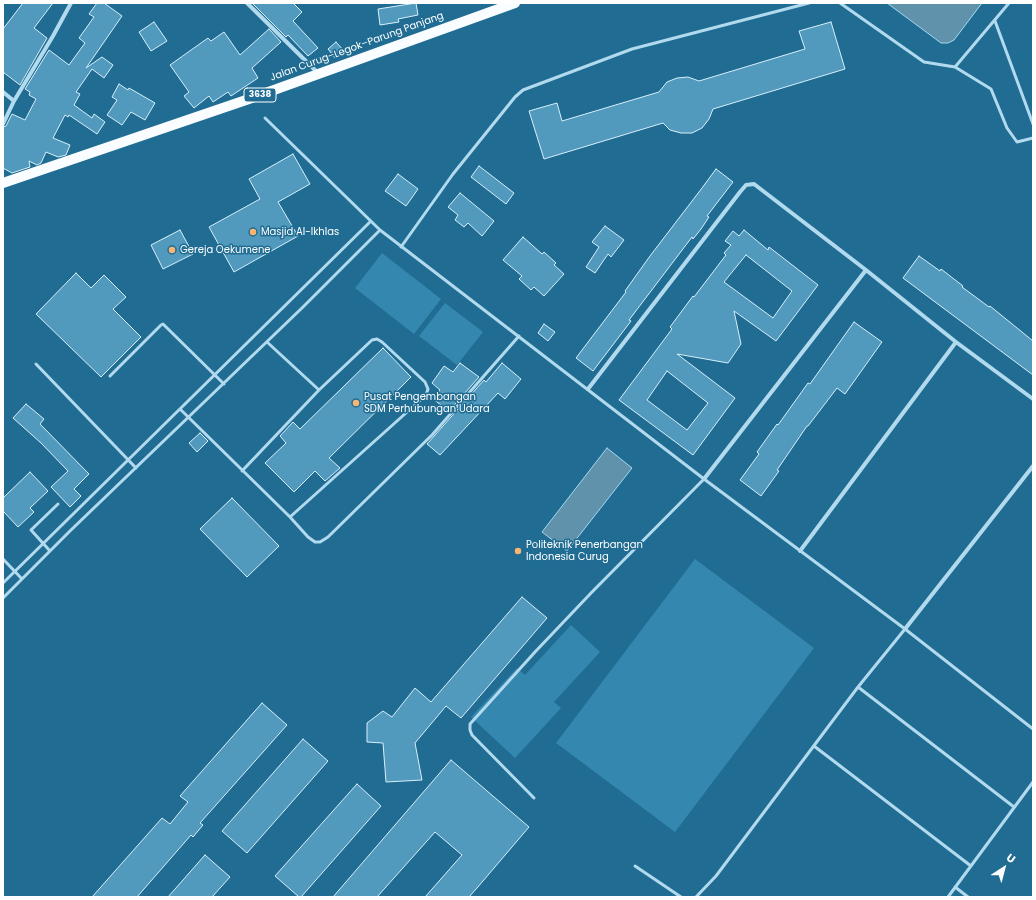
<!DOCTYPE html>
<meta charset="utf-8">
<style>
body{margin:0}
#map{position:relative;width:1036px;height:900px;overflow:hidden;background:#206c93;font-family:Poppins,sans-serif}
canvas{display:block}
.frame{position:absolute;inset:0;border:4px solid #fff;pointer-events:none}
.north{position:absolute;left:984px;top:848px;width:40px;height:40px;-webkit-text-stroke:3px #206c93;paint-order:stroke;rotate:36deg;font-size:11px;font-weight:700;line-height:16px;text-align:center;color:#fff}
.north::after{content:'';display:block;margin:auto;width:14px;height:18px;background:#fff;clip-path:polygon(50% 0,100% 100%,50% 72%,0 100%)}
</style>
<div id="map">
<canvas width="1036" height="900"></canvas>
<div class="frame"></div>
<div class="north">U</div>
</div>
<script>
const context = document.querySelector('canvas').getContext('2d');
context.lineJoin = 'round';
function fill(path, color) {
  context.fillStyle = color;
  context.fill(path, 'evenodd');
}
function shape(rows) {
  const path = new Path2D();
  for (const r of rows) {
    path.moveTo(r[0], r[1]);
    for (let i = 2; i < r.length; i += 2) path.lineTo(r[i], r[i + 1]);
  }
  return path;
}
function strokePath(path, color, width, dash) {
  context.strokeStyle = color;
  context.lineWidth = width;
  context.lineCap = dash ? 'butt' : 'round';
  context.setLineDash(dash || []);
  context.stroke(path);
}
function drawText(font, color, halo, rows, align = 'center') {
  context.font = font + ' Poppins,sans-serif';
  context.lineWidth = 3;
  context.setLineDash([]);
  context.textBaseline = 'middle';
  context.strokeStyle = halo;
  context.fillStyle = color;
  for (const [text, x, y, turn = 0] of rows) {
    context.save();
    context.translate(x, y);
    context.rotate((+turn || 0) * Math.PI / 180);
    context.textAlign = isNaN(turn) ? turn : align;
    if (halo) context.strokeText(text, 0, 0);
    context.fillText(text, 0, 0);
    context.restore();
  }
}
fill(shape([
 [382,253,441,299,414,334,355,288],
 [445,303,483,332,457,365,419,336],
 [695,559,814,648,675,832,556,743],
 [571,625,600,652,554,702,561,708,515,758,471,717,517,668,525,675]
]), '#3488b0');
const water = shape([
 [887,3,982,3,954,40,948,43,941,43,887,3],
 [607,448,632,468,567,551,542,532,607,448]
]);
fill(water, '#6092ab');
strokePath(water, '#a6d8ef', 1);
const building = shape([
 [23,3,53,3,34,28,47,38,20,85,3,72,3,29,23,3],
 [97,3,104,3,122,16,86,68,102,57,113,65,104,78,92,69,76,92,80,94,74,105,92,118,94,114,105,122,97,134,69,115,68,117,65,115,53,138,70,145,66,155,58,157,46,152,41,163,37,165,29,161,30,167,12,173,3,168,3,127,6,126,12,114,25,120,36,99,29,95,30,92,25,89,49,50,69,65,85,43,79,38,94,17,89,14,97,3],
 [252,3,293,3,302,12,293,21,318,48,308,56,288,35,286,37,252,3],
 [416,3,418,15,398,19,399,22,380,25,378,9,416,3],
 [154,22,167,41,151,51,139,32,154,22],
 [831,22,845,69,713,109,709,119,702,128,692,133,681,133,670,130,663,123,544,159,529,111,557,103,562,121,659,92,667,82,677,78,688,77,699,81,805,49,799,31,831,22],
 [269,29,281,42,252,68,258,78,231,96,228,92,213,102,209,96,194,108,184,96,189,92,170,65,208,38,211,41,224,32,240,55,269,29],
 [336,42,344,51,335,58,328,49,336,42],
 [119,84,128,90,129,88,155,103,145,120,131,112,122,125,107,115,117,100,112,97,119,84],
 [293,154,310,184,278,202,298,236,234,272,209,227,260,199,249,179,293,154],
 [479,166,514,193,506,204,471,177,479,166],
 [716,169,733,182,707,216,709,217,701,229,693,239,692,237,629,320,631,321,593,371,576,358,626,292,625,291,650,256,702,188,716,169],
 [398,174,418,189,406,206,385,191,398,174],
 [460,193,494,221,482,236,468,223,464,227,455,220,458,215,448,207,460,193],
 [605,226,624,240,611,257,608,254,595,273,586,267,599,247,592,242,605,226],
 [180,230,193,254,163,269,151,245,180,230],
 [744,230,768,250,769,247,818,285,776,341,734,311,741,344,728,363,677,354,735,398,693,455,619,400,672,329,670,327,693,296,694,297,726,255,724,253,731,245,725,241,733,231,739,236,744,230],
 [746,255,792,291,773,318,724,282,746,255],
 [667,371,708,403,687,430,647,400,667,371],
 [523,237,542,254,544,252,556,263,554,265,564,274,544,296,534,287,531,290,519,279,522,276,503,260,523,237],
 [919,256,940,271,941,269,963,286,962,287,989,307,990,306,1033,341,1033,375,903,278,919,256],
 [76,273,91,288,104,275,126,297,113,309,141,337,101,377,36,314,76,273],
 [854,322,882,342,845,394,837,388,808,426,807,426,777,470,779,471,761,496,740,480,759,454,757,452,777,424,778,425,808,383,810,384,854,322],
 [544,324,555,332,548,341,538,333,544,324],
 [383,348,411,377,329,458,340,468,325,481,315,471,294,492,265,463,286,443,280,436,293,422,300,429,383,348],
 [460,363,479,377,449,411,433,399,440,390,432,383,444,366,453,372,460,363],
 [502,363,521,379,505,399,498,393,440,455,427,444,484,380,486,382,502,363],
 [26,404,44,419,40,424,89,474,74,489,81,496,70,507,51,487,68,471,41,443,13,418,26,404],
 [200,433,208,441,197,452,189,443,200,433],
 [30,472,48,491,30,508,34,512,18,527,3,511,3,498,30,472],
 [232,498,279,546,247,577,200,529,232,498],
 [522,597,547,618,461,718,446,706,415,743,422,780,386,782,383,743,367,742,367,723,383,711,392,717,415,688,431,702,522,597],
 [262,703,287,725,200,823,203,825,193,837,191,835,137,897,92,897,162,818,170,824,188,802,180,796,262,703],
 [303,739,328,761,247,853,222,831,303,739],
 [451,760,529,827,477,888,469,897,425,897,462,855,435,832,377,897,333,897,451,760],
 [357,784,381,806,301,897,299,897,275,876,357,784],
 [205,855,230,877,212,897,168,897,205,855]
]);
fill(building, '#5199bd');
strokePath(building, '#d8effa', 1);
strokePath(shape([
 [840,3,924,62,955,67,991,89,1007,128,1017,142,1033,138],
 [995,21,1033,124],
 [955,67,1009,3],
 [265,118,380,230,704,479,905,629,1033,729],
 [401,247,453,174,515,97,523,90,632,49,809,3],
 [267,342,319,390],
 [36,364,136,468],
 [110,376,161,325,163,324,224,384],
 [180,409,290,517,308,537,315,542,320,542,328,537,432,435,519,336],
 [242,471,319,390,372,340,377,339,382,342,425,382,428,389,426,395,290,517],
 [50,551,31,530,58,504],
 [3,559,22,579],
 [3,583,371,221],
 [3,598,71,530,303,307,380,230],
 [858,687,1014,807],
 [814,746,971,866],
 [534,798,472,735,470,730,470,724,535,652,592,592,704,479],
 [635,866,681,897],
 [955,887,968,897],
 [696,897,716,876,858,687,905,629],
 [948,897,1033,782]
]), '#b2daee', 3);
strokePath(shape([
 [247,3,318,73],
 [3,92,14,101],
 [3,124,14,101,53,36,71,3],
 [588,389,740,192,746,185,754,184,866,270,956,342,1033,399],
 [704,479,866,270],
 [800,551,956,342],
 [905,629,1033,466]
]), '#b2daee', 4);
strokePath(shape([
 [3,183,249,99,515,3]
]), '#f9fdff', 10);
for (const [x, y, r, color] of [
 [253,232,4,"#fbb573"],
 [172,250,4,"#fbb573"],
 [356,403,4,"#fbb573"],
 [518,551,4,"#fbb573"]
]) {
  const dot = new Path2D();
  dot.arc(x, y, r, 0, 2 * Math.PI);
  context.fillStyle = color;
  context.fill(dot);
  strokePath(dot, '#206c93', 1.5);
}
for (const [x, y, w] of [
 [260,95,32]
]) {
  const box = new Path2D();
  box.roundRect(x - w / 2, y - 7, w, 14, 3);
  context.fillStyle = '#206c93';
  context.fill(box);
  strokePath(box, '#fff', 1);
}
drawText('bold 9px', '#fff', null, [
 ["3638",260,95]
]);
drawText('10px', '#fff', '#206c93', [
 ["Jalan Curug–Legok–Parung Panjang",357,47,-20]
]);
drawText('10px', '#fff', '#206c93', [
 ["Masjid Al-Ikhlas",261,232],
 ["Gereja Oekumene",180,250],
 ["Pusat Pengembangan",364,397],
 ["SDM Perhubungan Udara",364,409],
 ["Politeknik Penerbangan",526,545],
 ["Indonesia Curug",526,557]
], 'left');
</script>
